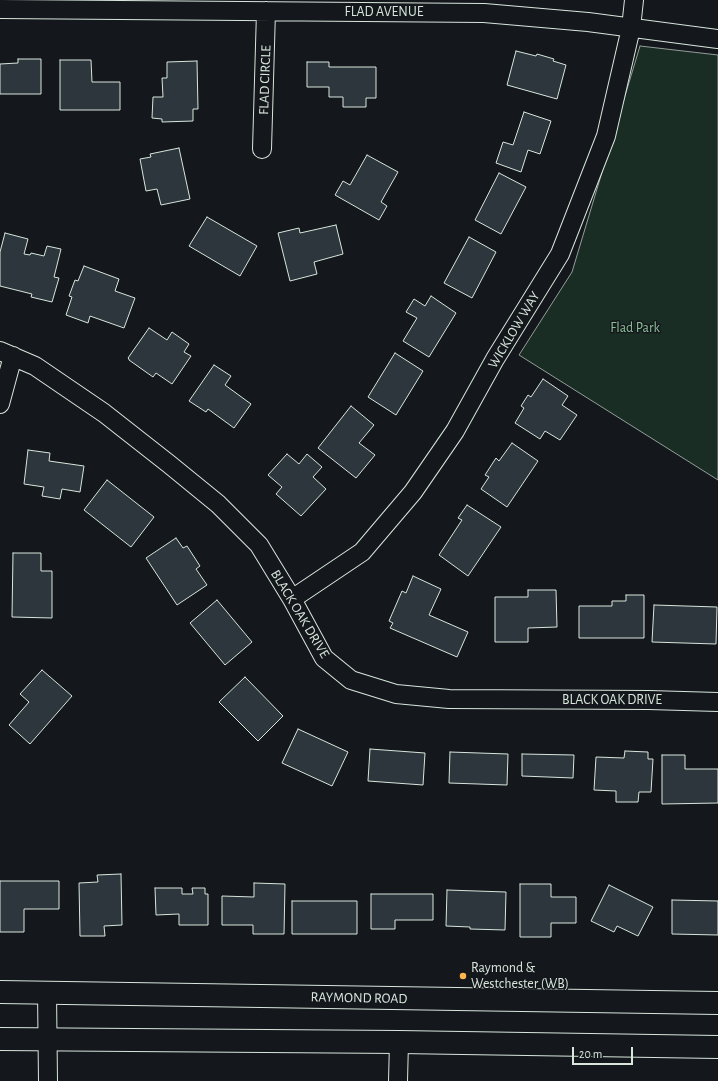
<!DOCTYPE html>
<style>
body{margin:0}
#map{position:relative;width:718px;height:1081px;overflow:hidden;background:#14181c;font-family:"Alegreya Sans",sans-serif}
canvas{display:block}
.scale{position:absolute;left:572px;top:1047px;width:61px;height:18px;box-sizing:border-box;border:2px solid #d8e6dc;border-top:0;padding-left:5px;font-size:12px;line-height:14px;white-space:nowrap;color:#d8e6dc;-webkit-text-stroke:3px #14181c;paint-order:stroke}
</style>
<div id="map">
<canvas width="718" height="1081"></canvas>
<div class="scale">20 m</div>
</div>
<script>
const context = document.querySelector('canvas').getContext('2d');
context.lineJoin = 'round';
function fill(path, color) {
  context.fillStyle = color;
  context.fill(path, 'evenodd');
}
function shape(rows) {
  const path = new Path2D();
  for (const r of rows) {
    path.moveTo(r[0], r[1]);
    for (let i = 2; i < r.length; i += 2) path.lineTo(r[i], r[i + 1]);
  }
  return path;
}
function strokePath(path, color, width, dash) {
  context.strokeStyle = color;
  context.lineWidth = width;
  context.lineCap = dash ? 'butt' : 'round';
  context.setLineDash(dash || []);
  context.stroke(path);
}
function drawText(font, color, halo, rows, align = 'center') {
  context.font = font + ' "Alegreya Sans",sans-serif';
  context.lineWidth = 3;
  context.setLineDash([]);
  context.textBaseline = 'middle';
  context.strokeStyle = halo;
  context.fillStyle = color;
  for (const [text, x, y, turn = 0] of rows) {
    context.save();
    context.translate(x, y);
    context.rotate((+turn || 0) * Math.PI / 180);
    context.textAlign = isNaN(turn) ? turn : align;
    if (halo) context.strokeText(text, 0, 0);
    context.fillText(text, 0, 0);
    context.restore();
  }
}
const green = shape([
 [640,46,718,55,718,480,519,355,572,272,640,46]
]);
fill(green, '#1a2d24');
strokePath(green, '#939e99', 1);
const building = shape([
 [516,51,536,56,537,54,554,59,553,61,566,65,557,99,507,85,516,51],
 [18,59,41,59,41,94,0,94,0,64,18,63,18,59],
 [60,60,91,60,92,82,120,82,120,110,60,110,60,60],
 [197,61,198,109,193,109,193,121,162,122,162,119,152,118,153,97,163,97,162,78,167,78,167,62,197,61],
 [307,62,329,62,329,67,376,67,376,98,366,98,366,107,343,107,343,97,329,97,329,87,307,87,307,62],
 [524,112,551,121,540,154,528,150,521,172,496,163,503,142,513,145,524,112],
 [179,148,190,199,161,205,157,189,146,191,140,159,151,157,150,154,179,148],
 [367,155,398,172,381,202,387,206,379,220,335,195,343,181,350,185,367,155],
 [499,173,526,187,501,234,475,220,499,173],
 [207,217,257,246,240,276,189,246,207,217],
 [336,225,343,254,314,262,317,274,290,281,278,233,299,228,300,233,336,225],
 [5,233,28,239,24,254,30,255,31,253,44,256,47,246,61,249,54,277,59,278,52,302,31,297,32,294,0,286,0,252,5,233],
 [469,237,496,252,472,298,444,283,469,237],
 [84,266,119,279,115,291,135,298,124,328,90,316,88,323,66,315,72,297,69,296,75,280,78,281,84,266],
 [431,296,456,313,429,357,403,341,417,318,406,312,414,299,425,306,431,296],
 [149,328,167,340,172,332,189,344,184,352,191,356,172,384,156,373,153,377,129,360,129,359,128,358,149,328],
 [395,353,423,371,396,415,368,397,395,353],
 [214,365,231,376,225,385,251,404,234,428,208,409,206,412,189,401,214,365],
 [543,379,568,396,562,405,577,415,560,440,545,431,540,439,515,423,524,408,521,406,528,395,531,397,543,379],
 [351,406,374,425,359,443,375,455,356,478,318,448,351,406],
 [512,443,538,461,507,507,481,489,489,477,485,475,496,458,499,461,512,443],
 [28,450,50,453,49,461,84,466,80,492,62,489,60,499,42,496,44,487,24,484,28,450],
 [287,454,299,464,307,454,322,467,313,477,326,489,301,516,276,494,282,487,268,475,287,454],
 [107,480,154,517,131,547,84,510,107,480],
 [467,505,501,527,468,576,439,555,462,520,458,518,467,505],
 [176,538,183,548,187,546,200,566,196,569,207,585,177,605,146,558,176,538],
 [13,553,41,553,41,571,52,571,52,618,12,617,13,553],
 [413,576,441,589,429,615,468,632,457,657,390,628,393,623,389,621,402,591,406,593,413,576],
 [528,590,556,590,557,627,528,628,528,642,495,642,495,597,528,597,528,590],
 [626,595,644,595,644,638,579,638,579,606,612,606,612,601,626,601,626,595],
 [217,600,252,642,225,665,190,623,217,600],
 [654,605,717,607,716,644,652,642,654,605],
 [42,670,72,696,30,744,9,725,29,702,20,694,42,670],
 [245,677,283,716,258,741,219,702,245,677],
 [298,729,348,752,332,786,282,763,298,729],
 [370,749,425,753,423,785,368,781,370,749],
 [625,751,648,752,648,759,653,759,651,792,639,792,638,802,616,802,616,791,594,790,596,757,624,758,625,751],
 [450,752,508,754,507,785,449,783,450,752],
 [522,754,574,755,573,778,522,776,522,754],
 [662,755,685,755,685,769,718,769,718,803,662,804,662,755],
 [121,874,122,925,104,926,105,936,80,936,79,883,98,882,97,875,121,874],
 [0,881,59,881,59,909,24,909,24,932,0,932,0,881],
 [254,883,285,884,284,934,253,934,253,925,222,925,222,896,254,897,254,883],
 [520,884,551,884,551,897,576,897,576,923,551,923,551,937,520,937,520,884],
 [609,885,653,907,638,936,617,926,614,932,591,921,609,885],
 [155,888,182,888,182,894,193,894,192,888,205,888,205,894,208,894,208,925,179,925,179,914,156,915,155,888],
 [447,890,506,892,505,930,470,929,470,927,446,926,447,890],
 [371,894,433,894,433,920,395,920,395,929,371,929,371,894],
 [672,900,718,901,718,935,672,934,672,900],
 [292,901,357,901,357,934,292,934,292,901]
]);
fill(building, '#2c363c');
strokePath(building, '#d8e6dc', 1);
const street = shape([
 [0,9,484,13,588,22,718,39],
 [262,149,266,11],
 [0,351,35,366,104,413,169,464,218,504,259,545,292,599,324,658,351,680,396,694,449,699,649,700,718,702],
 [0,404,13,356],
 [292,599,362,552,413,492,455,431,495,359,560,254,606,136,631,28,634,0],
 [47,992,48,1081],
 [398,1081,399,1042]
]);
const secondary = shape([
 [0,992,718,1003],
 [0,1039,399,1042,718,1047]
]);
strokePath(street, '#d8e6dc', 20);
strokePath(secondary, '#d8e6dc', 24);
strokePath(street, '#14181c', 18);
strokePath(secondary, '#14181c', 22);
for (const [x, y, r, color] of [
 [463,976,4,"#ffb74d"]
]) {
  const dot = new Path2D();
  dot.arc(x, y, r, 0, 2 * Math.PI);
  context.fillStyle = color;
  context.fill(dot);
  strokePath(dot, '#14181c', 1.5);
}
drawText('14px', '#d8e6dc', '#14181c', [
 ["FLAD AVENUE",384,12],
 ["FLAD CIRCLE",265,80,-88],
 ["WICKLOW WAY",514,330,-59],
 ["BLACK OAK DRIVE",300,614,59],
 ["BLACK OAK DRIVE",612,700],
 ["RAYMOND ROAD",359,998,1]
]);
drawText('14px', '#8ac095', '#14181c', [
 ["Flad Park",635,328]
]);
drawText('14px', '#d8e6dc', '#14181c', [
 ["Raymond &",471,968],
 ["Westchester (WB)",471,984]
], 'left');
</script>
